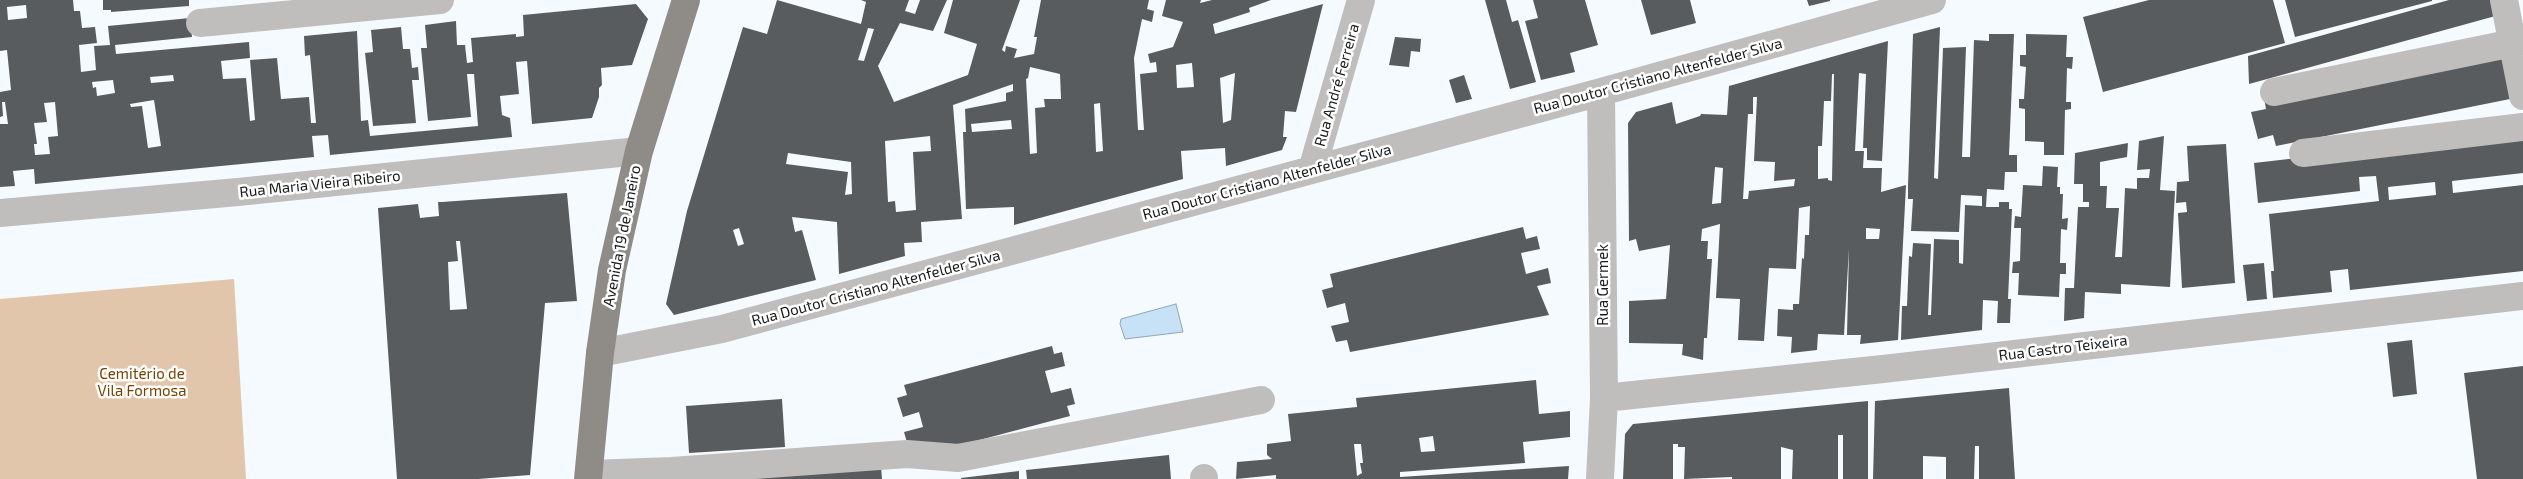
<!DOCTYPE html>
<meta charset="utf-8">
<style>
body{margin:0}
canvas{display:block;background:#f5fafe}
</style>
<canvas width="2523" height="479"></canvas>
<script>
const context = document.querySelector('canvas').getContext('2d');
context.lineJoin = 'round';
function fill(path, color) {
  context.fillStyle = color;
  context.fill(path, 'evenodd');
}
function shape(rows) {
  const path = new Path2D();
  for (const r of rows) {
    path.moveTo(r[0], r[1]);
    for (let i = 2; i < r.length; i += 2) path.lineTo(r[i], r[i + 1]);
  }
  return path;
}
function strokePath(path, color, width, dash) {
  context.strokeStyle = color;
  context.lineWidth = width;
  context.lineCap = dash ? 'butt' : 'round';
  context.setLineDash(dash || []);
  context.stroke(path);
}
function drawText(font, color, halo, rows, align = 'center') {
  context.font = font + ' "Exo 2",sans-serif';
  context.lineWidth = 5;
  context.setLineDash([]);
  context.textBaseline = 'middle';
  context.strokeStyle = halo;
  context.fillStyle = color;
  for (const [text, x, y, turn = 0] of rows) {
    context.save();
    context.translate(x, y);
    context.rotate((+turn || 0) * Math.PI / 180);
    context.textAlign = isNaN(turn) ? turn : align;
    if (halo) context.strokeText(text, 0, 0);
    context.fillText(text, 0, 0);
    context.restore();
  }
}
fill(shape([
 [234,279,246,479,0,479,0,299]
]), '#e2c6ac');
const water = shape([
 [1176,304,1183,332,1125,339,1120,324,1121,319,1176,304]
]);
fill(water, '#c7e1f7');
strokePath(water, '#92a5b5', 1);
fill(shape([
 [0,0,73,0,74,11,80,11,82,28,95,27,97,43,79,45,81,72,96,70,94,46,110,45,108,26,190,18,192,37,115,45,116,54,249,42,250,58,221,61,223,79,246,78,250,121,255,120,250,60,277,58,281,99,309,97,311,123,316,123,310,55,305,56,304,36,357,31,361,121,368,120,370,136,478,126,474,74,467,74,471,117,428,121,421,48,427,48,425,25,456,21,457,45,465,45,467,63,473,62,471,38,516,34,516,37,524,36,523,15,636,4,648,19,632,65,601,68,602,85,599,88,599,97,592,118,532,124,527,61,516,62,519,94,500,96,502,115,510,118,512,137,330,155,328,135,312,136,314,157,35,184,34,169,13,171,15,186,0,187,0,124,8,124,5,102,2,102,3,116,0,117,0,92,11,90,7,50,0,51],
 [26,5,27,18,8,20,7,7],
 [173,75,174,81,151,83,150,77],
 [113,80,115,93,97,96,96,87,93,88,92,82],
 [154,100,161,146,148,148,142,106,131,107,130,104],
 [55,102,58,136,48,137,50,154,35,155,34,144,37,144,34,123,47,122,44,103],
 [103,0,189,0,189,6,111,12,111,10,103,10],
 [777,0,861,24,866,2,861,0,909,0,905,11,915,14,920,0,947,0,933,31,900,23,878,66,894,102,968,75,977,44,944,33,953,0,1020,0,1002,50,1005,52,1006,46,1017,49,1014,58,1034,54,1037,37,1034,37,1041,0,1149,0,1147,9,1154,11,1152,22,1142,19,1134,58,1138,130,1144,130,1140,74,1157,72,1156,62,1150,63,1148,54,1173,47,1183,22,1162,16,1166,0,1201,0,1200,3,1212,0,1271,0,1249,8,1250,12,1213,24,1215,34,1323,4,1296,112,1285,111,1283,137,1287,137,1282,150,1226,166,1225,148,1181,151,1183,179,1014,225,1014,207,966,209,963,132,966,132,965,109,1006,101,1006,93,1013,91,1013,84,953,105,962,219,921,222,922,242,904,243,905,256,839,274,837,222,792,217,795,232,802,230,816,280,674,315,666,304,687,211,743,27,767,34],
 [868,28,874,29,864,61,858,60],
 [1192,63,1194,87,1177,88,1176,65],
 [1030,67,1060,74,1061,99,1044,99,1045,107,1035,108,1037,153,1030,154,1026,79,1028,78],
 [1235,73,1231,120,1223,123,1220,78],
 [1100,103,1103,151,1096,152,1094,104],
 [1011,120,1012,129,972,132,971,124],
 [930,136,931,151,913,152,916,210,896,212,895,201,888,202,885,141],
 [788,153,851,162,852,194,845,195,848,172,786,164],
 [739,228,744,244,738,246,733,230],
 [1485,0,1506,0,1512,22,1518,20,1536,82,1510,89],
 [1533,0,1585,0,1598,45,1570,53,1575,72,1541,80,1525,21,1538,18],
 [1641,0,1690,0,1696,23,1651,35],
 [1807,0,1830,0,1830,1,1809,6],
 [2149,0,2273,0,2285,43,2103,92,2083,17],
 [2285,0,2432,0,2432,1,2295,37],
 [2449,0,2495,0,2499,15,2249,84,2248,56],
 [401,27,403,49,410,49,412,68,418,67,419,80,412,80,416,123,373,126,365,53,373,52,371,30],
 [1940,27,1934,178,1938,179,1943,48,1966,47,1962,157,1970,157,1974,40,1989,41,1989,34,2014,34,2009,155,2017,155,2017,172,2005,172,2004,190,1987,189,1986,207,1999,207,1999,202,2009,202,2009,209,2012,209,2008,299,2011,299,2010,323,1997,323,1998,301,1983,300,1982,330,1901,340,1902,306,1907,306,1909,256,1912,257,1913,243,1931,244,1928,315,1931,315,1934,239,1959,240,1959,263,1963,264,1965,205,1982,206,1982,196,1961,195,1959,232,1911,231,1913,199,1908,199,1908,186,1913,34],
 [2026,34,2067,35,2066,57,2073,57,2072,69,2067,68,2066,102,2071,102,2071,109,2065,110,2064,155,2044,155,2044,142,2025,141,2025,109,2019,108,2019,99,2024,99,2026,67,2020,66,2020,55,2026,55],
 [1395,37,1421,39,1420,52,1411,51,1409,67,1389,65],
 [1888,41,1882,161,1867,160,1867,148,1863,148,1866,74,1859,73,1855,151,1864,151,1863,168,1882,168,1881,192,1906,185,1898,340,1860,344,1861,335,1847,335,1849,248,1844,335,1818,334,1817,350,1791,353,1792,337,1777,336,1778,309,1793,310,1793,304,1799,304,1802,258,1804,259,1805,235,1809,235,1810,206,1799,208,1796,269,1769,268,1764,341,1738,340,1740,299,1716,298,1720,224,1702,229,1701,241,1708,241,1707,259,1712,259,1707,338,1704,338,1703,360,1682,355,1683,344,1629,343,1629,301,1666,299,1670,245,1639,251,1636,239,1629,241,1628,123,1636,112,1672,102,1676,124,1700,116,1701,114,1727,115,1729,86],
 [1832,74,1834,74,1832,181,1828,180,1828,178,1818,179,1818,146,1822,146,1824,101,1831,101],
 [1753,97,1757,97,1754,161,1775,162,1774,181,1795,179,1794,186,1749,191,1748,199,1743,199,1748,114,1753,114],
 [1715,167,1723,168,1721,203,1712,204],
 [1866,228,1880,229,1879,239,1866,239],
 [2505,49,2515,98,2276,146,2273,135,2258,139,2251,112,2266,109,2264,98],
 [1464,75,1472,99,1456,103,1449,80],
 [2523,132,2523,173,2452,181,2453,193,2523,185,2523,271,2350,290,2348,269,2330,271,2332,292,2273,298,2271,271,2274,271,2269,214,2379,201,2376,176,2359,177,2360,191,2258,203,2254,163],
 [2435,182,2436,195,2389,200,2388,187],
 [2164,136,2160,190,2175,191,2170,287,2121,284,2121,294,2085,292,2084,318,2064,321,2065,288,2074,288,2078,207,2089,207,2089,202,2083,202,2083,184,2074,184,2075,153,2128,143,2127,157,2100,162,2100,186,2107,186,2106,208,2119,208,2115,257,2122,257,2125,188,2137,189,2137,178,2149,178,2150,169,2137,170,2139,141],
 [2226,144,2235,283,2182,288,2178,213,2187,212,2186,202,2176,203,2177,182,2189,181,2187,146],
 [2043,166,2058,167,2057,187,2060,187,2060,194,2063,194,2062,219,2068,218,2067,230,2061,229,2060,263,2066,263,2066,274,2060,274,2059,297,2018,295,2019,273,2012,273,2013,262,2020,261,2021,228,2014,228,2015,216,2021,217,2023,185,2042,186],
 [567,193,577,301,545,303,530,475,478,479,397,479,378,208,418,204,420,218,439,216,438,202,442,202],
 [456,241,460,241,467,309,450,310,448,262,458,261],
 [1523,227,1526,239,1537,236,1540,249,1521,253,1526,274,1548,268,1551,283,1537,286,1549,315,1350,352,1347,340,1336,342,1331,326,1349,322,1345,303,1327,308,1322,290,1333,287,1330,274],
 [2264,263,2267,299,2247,301,2243,265],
 [2412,340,2417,394,2393,397,2387,343],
 [1052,346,1054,354,1062,352,1065,366,1045,371,1051,393,1071,388,1075,404,1067,406,1070,416,923,455,908,446,904,432,923,427,919,412,903,417,897,398,907,395,904,385],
 [2523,366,2523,479,2477,479,2464,373],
 [1536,380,1539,414,1570,411,1570,437,1523,442,1525,463,1400,472,1400,477,1569,466,1568,479,1276,479,1276,475,1236,479,1237,462,1272,459,1267,455,1267,444,1291,441,1288,414,1357,407,1356,398],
 [1433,436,1435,451,1421,452,1419,438],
 [1354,444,1361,444,1363,463,1360,463,1362,473,1357,476],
 [2009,388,2015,479,1979,479,1979,446,1975,446,1974,479,1946,479,1946,457,1923,456,1923,479,1873,479,1875,401],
 [782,399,785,447,689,453,686,406],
 [1868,401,1868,479,1843,479,1843,435,1838,435,1838,479,1792,479,1793,450,1781,447,1781,479,1732,479,1732,477,1684,479,1685,447,1678,447,1678,444,1673,444,1673,479,1623,479,1625,434,1633,424],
 [1169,455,1171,479,1027,479,1026,470],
 [881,466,882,479,754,479,754,478],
 [1019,471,1019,479,961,479,961,478]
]), '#585c5f');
strokePath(shape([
 [2504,0,2523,96],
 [200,23,440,0],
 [2274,92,2523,41],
 [2303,153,2523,127],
 [1312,170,1361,0],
 [0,213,238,192,639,151],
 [600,353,722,329,1601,92,1932,0],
 [1604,398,1883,369,2523,296],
 [589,474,672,471,907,454,958,458,1261,400],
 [1204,478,1204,479],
 [1600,479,1604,398,1601,92]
]), '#c0bebc', 28);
strokePath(shape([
 [588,479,600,353,612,270,639,151,686,0]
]), '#8f8c88', 28);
drawText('15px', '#181a1b', '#fff', [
 ["Rua Doutor Cristiano Altenfelder Silva",1658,76,-15],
 ["Rua André Ferreira",1337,85,-74],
 ["Rua Doutor Cristiano Altenfelder Silva",1267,182,-15],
 ["Rua Maria Vieira Ribeiro",320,184,-6],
 ["Avenida 19 de Janeiro",622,236,-79],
 ["Rua Germek",1603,285,-90],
 ["Rua Doutor Cristiano Altenfelder Silva",876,288,-15],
 ["Rua Castro Teixeira",2063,348,-7]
]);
drawText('15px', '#754400', '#fff', [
 ["Cemitério de",142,374],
 ["Vila Formosa",142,391]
]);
</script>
